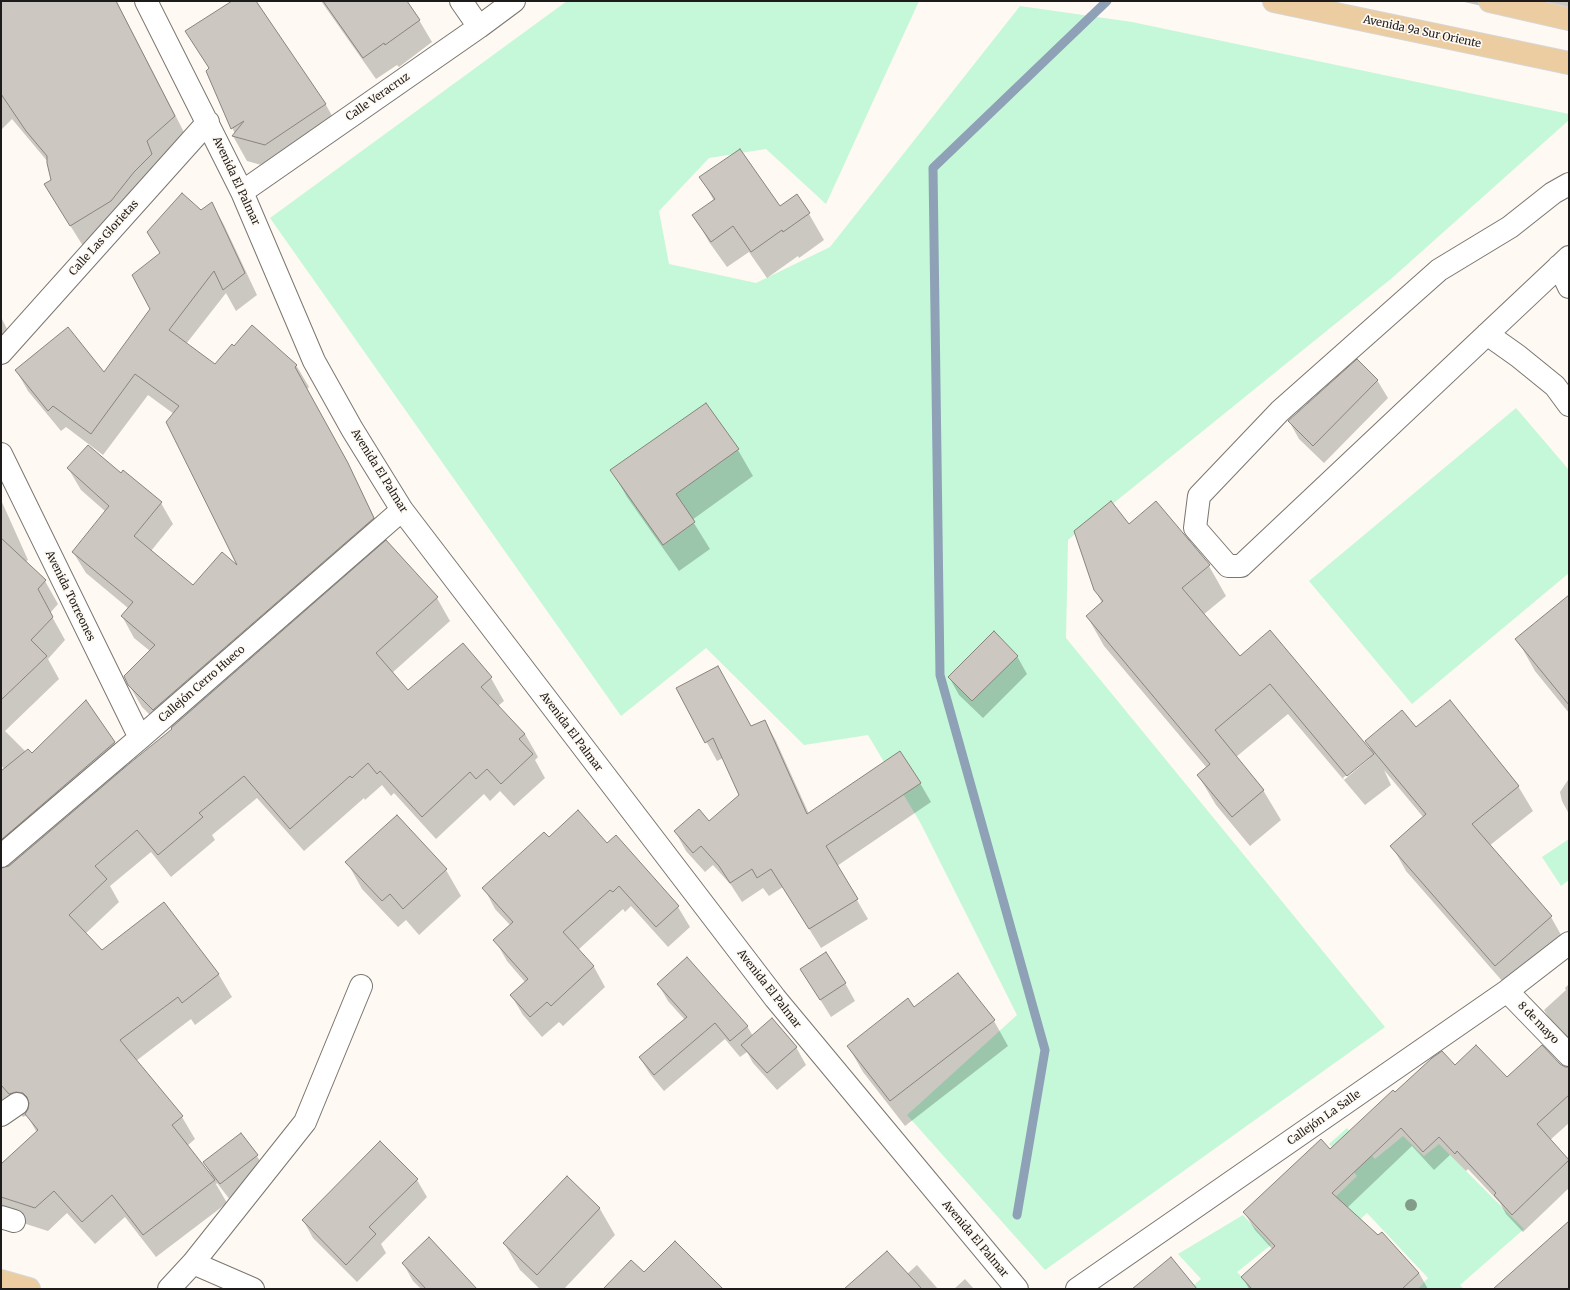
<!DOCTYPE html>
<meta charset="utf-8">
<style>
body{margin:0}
#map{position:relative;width:1570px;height:1290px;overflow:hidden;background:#fef9f2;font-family:Merriweather,serif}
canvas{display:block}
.frame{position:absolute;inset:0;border:2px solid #1e1c1a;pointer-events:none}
</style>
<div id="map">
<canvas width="1570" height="1290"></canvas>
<div class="frame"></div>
</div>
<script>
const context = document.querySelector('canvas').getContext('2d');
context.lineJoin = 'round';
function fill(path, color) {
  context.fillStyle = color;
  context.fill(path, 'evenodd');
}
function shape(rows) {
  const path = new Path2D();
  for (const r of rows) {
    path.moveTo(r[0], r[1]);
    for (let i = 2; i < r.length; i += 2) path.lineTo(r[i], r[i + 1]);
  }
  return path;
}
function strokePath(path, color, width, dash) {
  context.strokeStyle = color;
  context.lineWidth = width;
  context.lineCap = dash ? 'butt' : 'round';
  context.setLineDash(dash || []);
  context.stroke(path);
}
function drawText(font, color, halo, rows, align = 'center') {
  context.font = font + ' Merriweather,serif';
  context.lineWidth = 3.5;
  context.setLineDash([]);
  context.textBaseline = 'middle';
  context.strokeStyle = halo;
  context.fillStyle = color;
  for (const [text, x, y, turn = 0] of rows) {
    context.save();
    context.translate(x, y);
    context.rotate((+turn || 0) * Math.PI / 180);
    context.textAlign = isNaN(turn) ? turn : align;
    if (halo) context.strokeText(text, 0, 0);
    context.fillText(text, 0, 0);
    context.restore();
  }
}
fill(shape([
 [567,1,919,1,826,204,766,149,709,158,659,211,669,264,756,283,830,247,1020,6,1132,22,1569,114,1569,120,1392,278,1068,540,1066,638,1385,1027,1045,1270,907,1115,1017,1015,921,824,868,735,804,745,706,648,621,716,270,218],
 [1516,408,1569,470,1569,573,1412,704,1309,581],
 [1569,839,1569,880,1561,886,1542,857],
 [1347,1128,1375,1159,1403,1136,1424,1156,1439,1144,1524,1229,1460,1285,1464,1289,1418,1289,1428,1278,1367,1213,1327,1250,1330,1202,1357,1176,1329,1144],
 [1243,1215,1271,1245,1237,1272,1254,1289,1189,1289,1201,1279,1178,1254]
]), '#c4f8d8');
fill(shape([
 [14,1,118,1,117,2,187,138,83,246,58,206,48,162,12,119,1,130,1,11],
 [234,1,255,1,326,105,340,130,279,170,247,161,233,136,235,134,207,71,210,69,225,5],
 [321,1,405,1,419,20,432,42,399,67,397,65,376,79],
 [1460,1,1569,1,1569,26],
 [701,177,780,208,809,214,824,240,799,258,798,256,767,278,749,252,727,267,709,242,694,215,714,201],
 [212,203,224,225,257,295,236,311,226,293,186,344,215,366,296,365,309,387,307,389,346,459,386,542,437,598,450,621,392,673,408,691,462,645,491,678,504,701,498,706,525,734,538,757,535,760,545,778,514,806,500,791,490,801,484,794,436,839,394,793,391,796,382,785,365,800,364,798,304,851,257,798,212,835,215,840,171,877,151,852,110,886,119,902,85,934,102,952,164,904,219,975,232,997,195,1025,191,1019,136,1061,182,1117,195,1139,187,1146,211,1177,212,1176,204,1162,257,1156,267,1173,231,1201,217,1183,216,1184,227,1203,156,1257,125,1217,95,1244,67,1213,48,1231,1,1216,1,1165,37,1133,27,1115,23,1117,19,1112,1,1125,1,792,14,781,1,765,1,500,28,560,25,562,45,581,58,604,50,613,65,640,48,659,59,679,5,731,26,752,31,755,86,702,115,743,128,766,173,730,171,726,166,731,142,707,129,685,150,651,134,638,122,616,128,608,86,573,73,552,106,512,81,490,68,468,121,474,161,503,173,524,151,551,193,586,240,568,174,414,148,395,103,455,66,427,61,431,28,391,16,370,104,373,151,309,161,254,201,211],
 [1,317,11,337,1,342],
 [1377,380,1388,398,1324,463,1299,439,1289,421],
 [705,404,738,450,753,476,692,520,710,549,679,571,627,497,612,471],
 [1129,525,1209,566,1226,596,1203,615,1239,657,1370,750,1371,750,1366,741,1416,728,1518,786,1533,811,1489,846,1551,917,1565,942,1510,990,1406,871,1392,846,1424,818,1384,770,1391,785,1365,805,1288,714,1236,757,1263,790,1281,820,1250,846,1216,805,1198,775,1207,768,1104,646,1087,616,1102,603,1095,590],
 [1370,756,1370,758,1344,780,1343,778],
 [1569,597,1569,713,1535,671,1517,639],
 [1017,656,1027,674,983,718,959,695,949,677],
 [677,688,751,727,765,721,776,741,809,814,920,783,931,802,837,866,868,919,821,948,783,887,769,896,763,888,742,902,731,885,713,865,705,872,686,851,675,831,709,823,740,796,723,758,717,761],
 [1568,780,1569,780,1569,814,1562,801,1560,792],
 [616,836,678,907,690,927,668,947,631,906,625,912,623,909,578,950,594,967,605,987,563,1026,559,1022,542,1037,523,1015,511,995,525,982,507,961,495,940,511,926,495,909,484,888,549,838,607,844],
 [347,862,446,870,461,896,419,935,406,920,398,927,362,889],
 [801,969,845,983,855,1001,831,1017],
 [658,984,747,1026,753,1036,796,1047,806,1065,777,1090,753,1063,747,1052,740,1057,725,1039,664,1091,650,1074,640,1058,685,1020,668,1001],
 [1569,984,1569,1047,1560,1037,1544,1010,1566,990,1565,988],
 [914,1008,994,1021,1008,1046,905,1126,863,1072,848,1046],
 [1455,1066,1507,1079,1569,1081,1569,1123,1550,1140,1569,1160,1569,1188,1523,1232,1506,1214,1500,1203,1468,1169,1466,1171,1450,1155,1434,1170,1412,1146,1347,1208,1378,1237,1382,1233,1419,1273,1428,1289,1249,1289,1243,1278,1273,1250,1255,1230,1244,1212,1330,1150,1395,1094],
 [567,1178,600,1209,615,1235,564,1289,540,1289,520,1270,504,1243],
 [417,1180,427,1197,381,1244,386,1253,357,1282,313,1238,303,1220],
 [675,1243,724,1289,604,1289,644,1274],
 [403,1263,475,1289,421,1289,413,1281],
 [917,1265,938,1289,845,1289,907,1274],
 [965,1279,974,1289,954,1289]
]), '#0003');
strokePath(shape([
 [1017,1215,1045,1050,940,675,933,168,1107,1]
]), '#8ea1b6', 9);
const building = shape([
 [1,1,116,1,175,116,147,141,152,154,134,172,111,201,70,226,44,184,51,180,47,163,47,156,26,131,1,94,1,1],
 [232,1,256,1,326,104,265,145,232,136,244,121,231,129,206,71,209,68,185,31,232,1],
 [323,1,407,1,420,20,385,45,384,43,363,58,323,1],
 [740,149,780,206,797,194,810,213,783,232,782,230,751,252,733,226,711,242,692,215,715,199,699,177,740,149],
 [182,193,201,210,212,202,245,273,223,290,214,271,169,330,215,364,232,344,234,346,252,325,297,365,295,367,348,463,374,518,153,710,128,685,124,676,155,645,121,616,133,602,72,552,109,506,67,468,88,445,121,473,123,470,162,502,134,536,193,585,222,552,237,565,166,422,179,406,135,374,91,434,53,406,48,411,15,370,68,327,104,372,150,309,132,275,160,253,147,232,182,193],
 [1357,359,1378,380,1313,446,1288,421,1357,359],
 [706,403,739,449,676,494,695,522,663,545,610,470,706,403],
 [1111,501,1129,524,1156,501,1210,565,1182,588,1240,656,1270,630,1374,754,1347,776,1270,684,1215,730,1264,790,1232,817,1197,775,1210,764,1086,616,1103,601,1094,590,1074,531,1111,501],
 [1,538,46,580,38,589,53,617,31,640,47,656,1,700,1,538],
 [386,540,438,597,376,653,408,690,463,643,492,677,481,687,525,734,519,739,533,754,501,784,487,769,476,779,470,772,422,817,380,771,377,774,368,763,352,778,350,776,290,829,244,776,199,813,203,817,158,855,137,830,95,866,107,879,69,915,102,950,164,902,219,974,182,1003,178,997,120,1040,183,1116,172,1125,215,1180,143,1235,112,1195,82,1222,54,1191,35,1208,1,1197,1,1164,38,1130,25,1114,28,1109,29,1103,27,1097,23,1093,16,1092,9,1094,1,1085,1,868,9,866,130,763,172,729,171,728,386,540],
 [1569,595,1569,705,1515,639,1569,595],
 [994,631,1018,656,972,701,948,677,994,631],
 [718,666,751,726,765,720,807,814,900,751,921,783,826,846,858,899,809,929,771,869,757,878,752,869,730,883,719,866,701,846,693,853,674,831,699,809,709,821,739,795,713,738,705,743,676,688,718,666],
 [86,700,115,742,1,840,1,771,28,749,32,753,86,700],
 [1450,700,1519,786,1472,824,1552,916,1495,966,1390,846,1426,814,1365,741,1402,710,1416,727,1450,700],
 [578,810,607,843,616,835,679,906,656,927,619,886,613,892,610,890,563,932,594,966,551,1006,547,1002,530,1017,510,995,528,979,493,940,513,922,482,888,544,832,549,837,578,810],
 [397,815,447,869,403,909,390,894,382,901,345,862,397,815],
 [826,952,846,983,820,1000,800,969,826,952],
 [687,957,748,1026,730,1041,715,1023,654,1075,639,1057,687,1017,657,984,687,957],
 [958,973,995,1020,890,1101,847,1046,908,998,914,1007,958,973],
 [772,1018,797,1047,767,1073,741,1045,772,1018],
 [1476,1045,1507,1077,1542,1045,1560,1064,1565,1067,1569,1067,1569,1095,1537,1124,1569,1160,1512,1215,1494,1195,1496,1193,1457,1151,1455,1154,1439,1137,1423,1152,1401,1128,1332,1193,1378,1235,1382,1232,1419,1273,1402,1289,1252,1289,1241,1277,1275,1246,1243,1212,1321,1139,1330,1149,1393,1090,1395,1092,1432,1058,1442,1051,1455,1065,1476,1045],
 [241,1133,258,1155,220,1184,203,1162,241,1133],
 [380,1141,418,1179,369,1227,376,1234,346,1265,302,1220,380,1141],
 [567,1176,600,1208,537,1275,503,1243,567,1176],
 [1569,1221,1569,1289,1493,1289,1569,1221],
 [429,1237,477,1289,426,1289,402,1263,429,1237],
 [675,1241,723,1289,603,1289,631,1260,644,1272,675,1241],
 [887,1251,922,1289,844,1289,887,1251],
 [1171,1257,1197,1289,1132,1289,1171,1257]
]);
fill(building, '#ccc7c1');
strokePath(building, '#89847e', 1);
const minor = shape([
 [146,1,242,192,314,361,352,429,402,510,775,998,1017,1289],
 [461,1,479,27],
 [1569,184,1553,193,1510,227,1439,270,1280,411,1199,496,1195,528,1228,566,1241,566,1569,257],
 [242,192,479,27,514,1],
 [1559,266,1569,287],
 [1487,334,1518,356,1555,386,1569,405],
 [1,353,208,122],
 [1,454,140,738],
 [1,856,140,738,402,510],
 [1507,991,1569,1055],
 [1,1115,17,1104],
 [1,1217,14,1221],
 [193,1263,253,1289],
 [169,1289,193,1263,305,1122,361,986],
 [1077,1289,1507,991,1569,943]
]);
const major = shape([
 [1274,1,1569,63],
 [1490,1,1569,19],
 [1,1281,29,1289]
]);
strokePath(minor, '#7b7670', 24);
strokePath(major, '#d6d6d6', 24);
strokePath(minor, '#fff', 22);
strokePath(major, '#eccca1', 22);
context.fillStyle = '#839c8a';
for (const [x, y] of [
 [1411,1205]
]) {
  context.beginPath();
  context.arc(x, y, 6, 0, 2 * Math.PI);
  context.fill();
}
drawText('11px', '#1e1c1a', '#fef9f2', [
 ["Avenida 9a Sur Oriente",1422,32,12],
 ["Calle Veracruz",378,97,-35],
 ["Avenida El Palmar",236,181,65],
 ["Calle Las Glorietas",104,238,-48],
 ["Avenida El Palmar",379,471,58],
 ["Avenida Torreones",70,596,64],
 ["Callejón Cerro Hueco",202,684,-41],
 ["Avenida El Palmar",571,732,53],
 ["Avenida El Palmar",769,989,52],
 ["8 de mayo",1538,1023,46],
 ["Callejón La Salle",1324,1118,-35],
 ["Avenida El Palmar",975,1239,50]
]);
</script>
